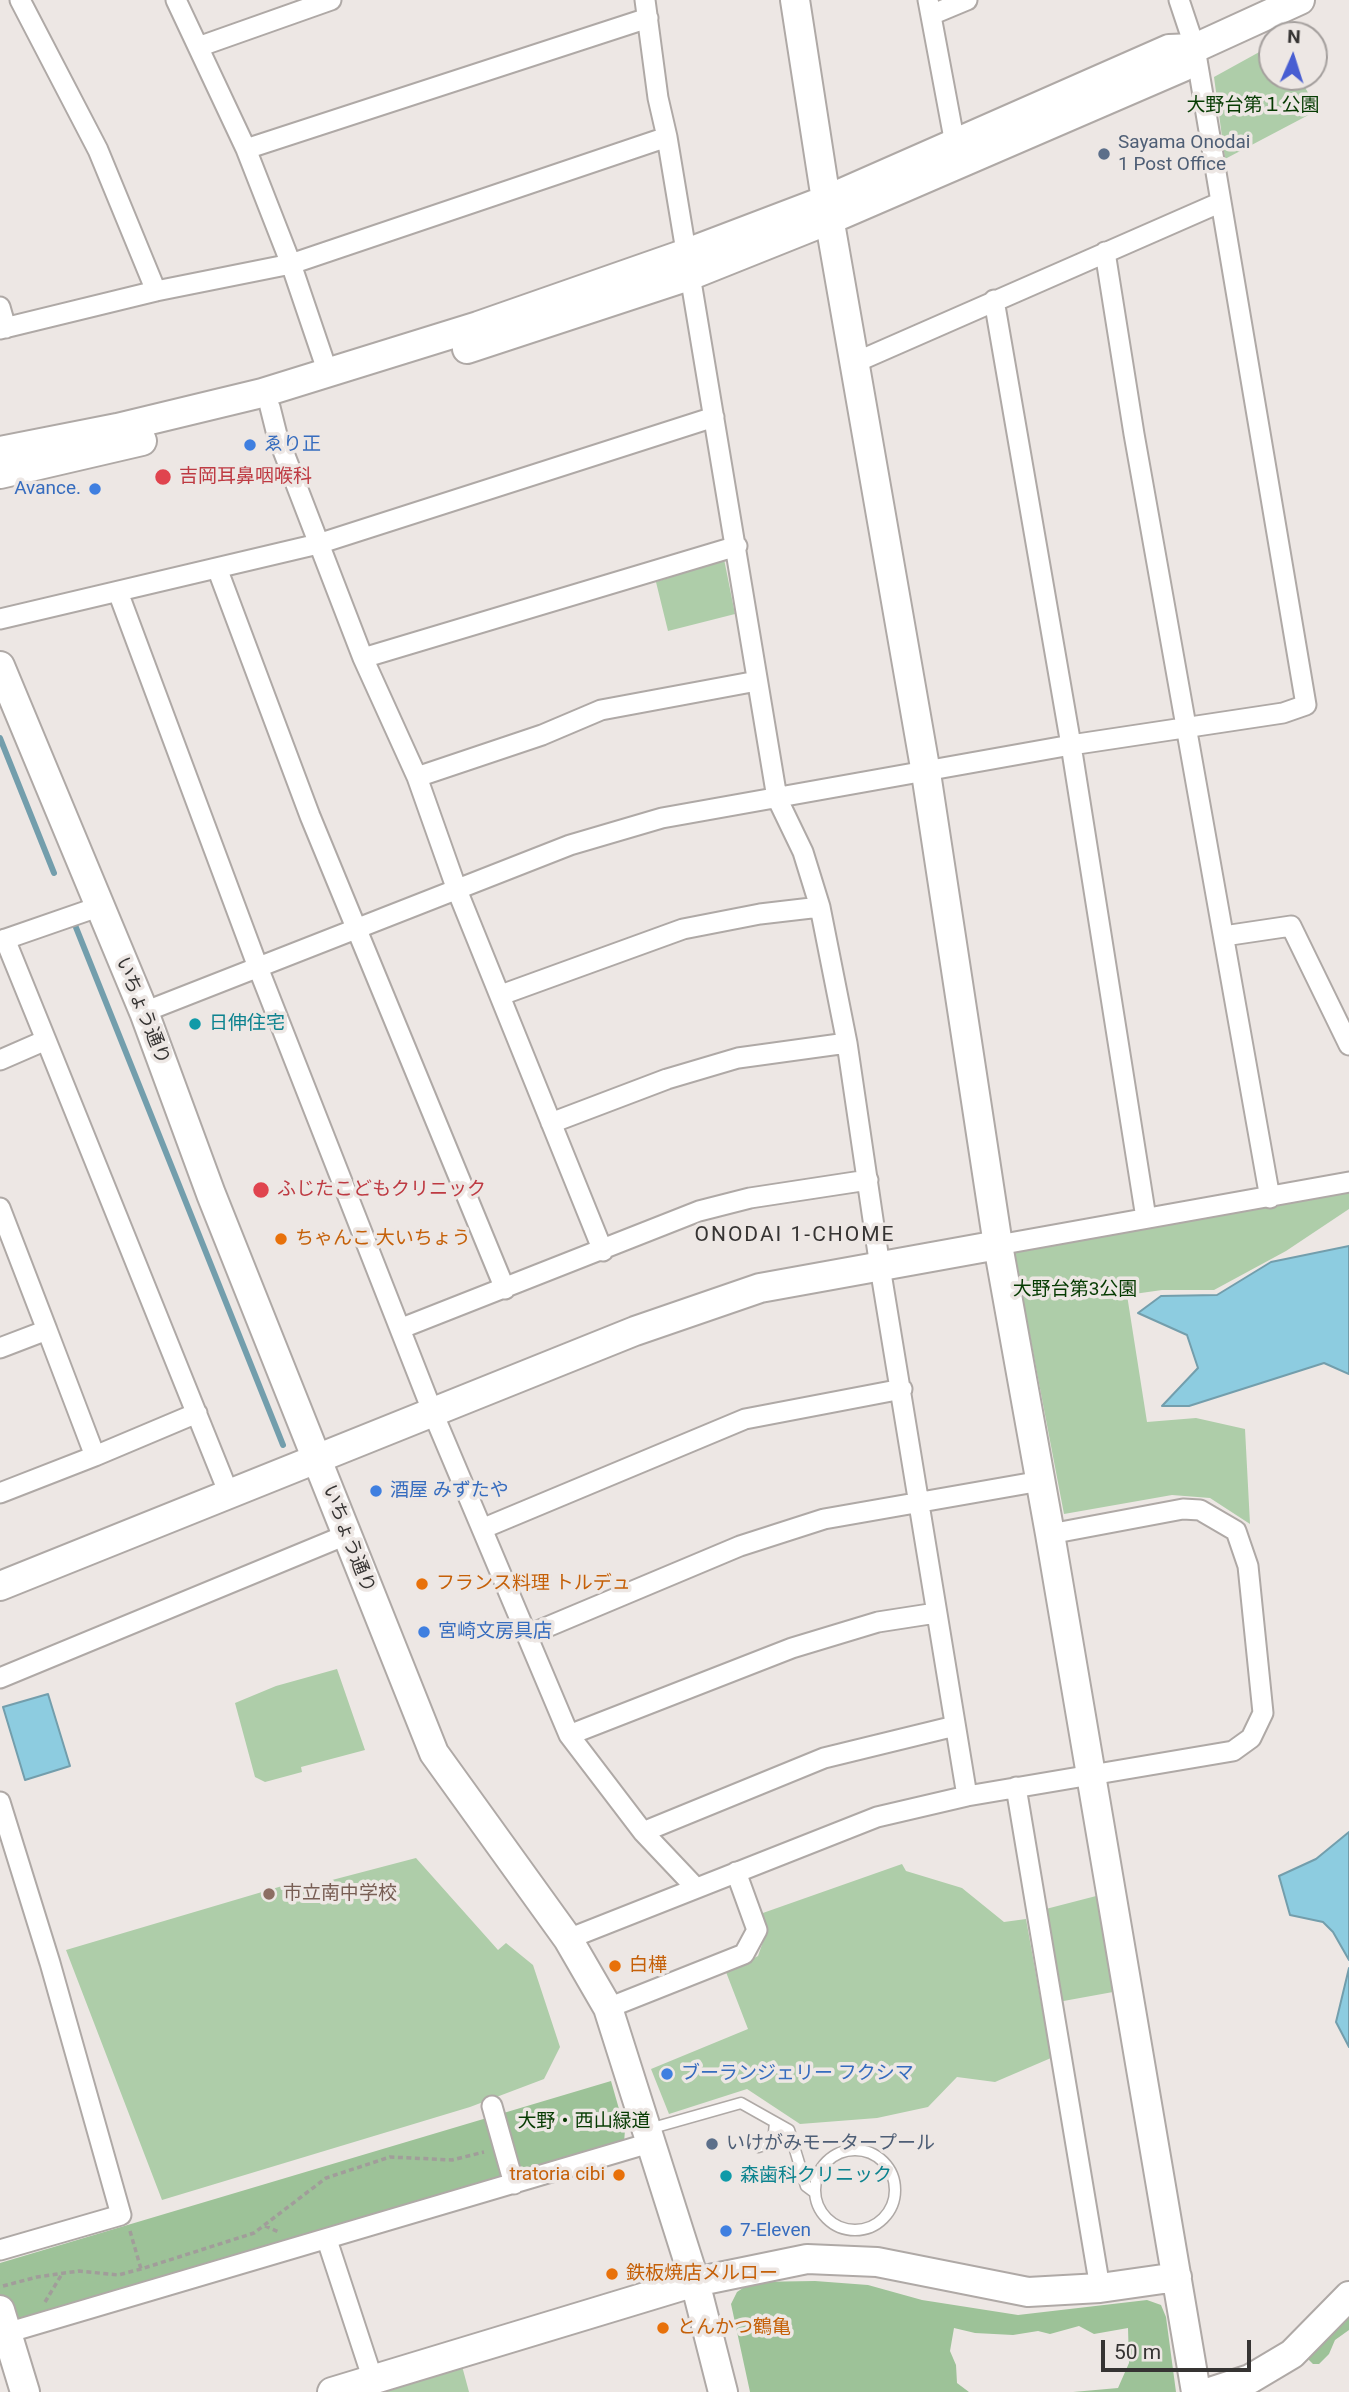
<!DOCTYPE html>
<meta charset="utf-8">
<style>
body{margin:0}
#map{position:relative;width:1349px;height:2392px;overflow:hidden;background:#ede7e4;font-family:Roboto,sans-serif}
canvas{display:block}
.north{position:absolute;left:1258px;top:21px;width:70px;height:70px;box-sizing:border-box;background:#ede7e4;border:2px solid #a49f9d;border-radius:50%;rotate:3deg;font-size:19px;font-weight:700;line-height:28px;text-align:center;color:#363433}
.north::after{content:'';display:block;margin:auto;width:24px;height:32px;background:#485ed2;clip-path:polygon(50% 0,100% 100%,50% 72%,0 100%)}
.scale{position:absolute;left:1101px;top:2340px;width:150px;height:32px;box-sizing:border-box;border:4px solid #363433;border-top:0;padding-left:9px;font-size:21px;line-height:24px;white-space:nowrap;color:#363433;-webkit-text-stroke:5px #ede7e4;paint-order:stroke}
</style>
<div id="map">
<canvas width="1349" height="2392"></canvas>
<div class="north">N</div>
<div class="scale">50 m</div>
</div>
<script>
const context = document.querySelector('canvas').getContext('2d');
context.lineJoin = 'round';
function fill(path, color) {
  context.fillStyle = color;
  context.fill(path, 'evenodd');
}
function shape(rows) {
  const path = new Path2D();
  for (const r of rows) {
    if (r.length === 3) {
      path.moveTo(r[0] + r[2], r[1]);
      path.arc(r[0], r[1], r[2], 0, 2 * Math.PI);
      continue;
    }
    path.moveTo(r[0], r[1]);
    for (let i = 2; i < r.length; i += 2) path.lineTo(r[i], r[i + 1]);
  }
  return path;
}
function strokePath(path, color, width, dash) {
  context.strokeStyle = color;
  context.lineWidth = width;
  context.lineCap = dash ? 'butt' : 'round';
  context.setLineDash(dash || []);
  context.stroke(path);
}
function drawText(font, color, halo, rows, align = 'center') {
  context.font = font + ' Roboto,"Noto Sans JP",sans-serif';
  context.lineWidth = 7;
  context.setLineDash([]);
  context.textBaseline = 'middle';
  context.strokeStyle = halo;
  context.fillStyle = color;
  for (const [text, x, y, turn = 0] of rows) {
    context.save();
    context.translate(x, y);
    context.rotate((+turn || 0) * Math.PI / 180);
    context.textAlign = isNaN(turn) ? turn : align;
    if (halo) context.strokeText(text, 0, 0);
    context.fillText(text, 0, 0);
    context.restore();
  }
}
fill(shape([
 [1272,45,1272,77,1299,77,1318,110,1225,159,1214,77],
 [724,559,735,614,668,631,656,582],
 [1349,1190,1349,1209,1286,1251,1214,1290,1162,1290,1127,1295,1147,1422,1196,1418,1245,1429,1250,1524,1210,1498,1172,1495,1064,1514,1013,1247],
 [337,1669,365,1750,301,1767,302,1772,265,1782,255,1777,235,1703,276,1686],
 [416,1858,498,1950,506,1943,533,1965,560,2047,544,2079,470,2107,162,2200,66,1950,289,1884,294,1890],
 [902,1864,906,1871,962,1888,1004,1922,1026,1919,1051,2058,995,2082,957,2077,928,2107,877,2118,800,2124,747,2089,669,2114,651,2069,748,2029,726,1972,758,1956,766,1933,760,1914],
 [1100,1895,1113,1992,1058,2002,1042,1910],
 [462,2366,469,2392,375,2392]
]), '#aecda9');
fill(shape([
 [611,2081,625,2130,624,2143,0,2324,0,2263],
 [815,2281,868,2285,922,2300,1018,2315,1147,2300,1161,2305,1166,2317,1176,2392,1073,2392,1118,2388,1129,2363,1128,2328,1094,2334,1079,2326,1050,2334,1038,2331,1013,2335,975,2333,954,2328,950,2351,956,2365,957,2383,969,2392,750,2392,731,2304,737,2292,752,2282],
 [1349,2302,1349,2330,1335,2340,1329,2354,1319,2364,1313,2364,1307,2358]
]), '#9dc298');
const water = shape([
 [1349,1246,1349,1374,1324,1363,1189,1406,1162,1406,1198,1368,1187,1335,1138,1313,1161,1296,1217,1295,1271,1262,1349,1246],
 [48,1694,70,1766,25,1780,3,1707,48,1694],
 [1349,1832,1349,1960,1333,1932,1323,1922,1290,1915,1279,1876,1316,1859,1349,1832],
 [1349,1968,1349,2047,1336,2022,1349,1968]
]);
fill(water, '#8dcce0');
strokePath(water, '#739eac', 2);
strokePath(shape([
 [0,738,54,873],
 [75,925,283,1445]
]), '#739eac', 6);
const lane = shape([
 [649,2129,741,2103,789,2130,806,2186,814,2192],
 [758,2147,773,2142,775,2123],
 [855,2190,40]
]);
const street = shape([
 [20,0,98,150,156,291],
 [176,0,246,149,291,264,328,373],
 [645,0,658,98,667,137,777,798,803,852,820,907,847,1043,880,1267,967,1796],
 [928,0,955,144],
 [931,15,967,0],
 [198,47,331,0],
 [246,149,648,18],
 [1105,252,1134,434,1270,1198],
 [994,300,1071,745,1146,1218],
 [0,307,6,328],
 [0,329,156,291,291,264,667,137],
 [854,363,1219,203],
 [270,407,277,435,363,658,417,777,457,890,603,1251],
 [217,568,310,816,505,1289],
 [118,592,259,970,433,1413,569,1735,643,1832,696,1888],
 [0,619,318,544,714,417],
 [363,658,737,546],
 [417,777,542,735,601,710,757,681],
 [1224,936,1291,926,1349,1045],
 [5,939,46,1040],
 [0,941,98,907],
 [501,995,683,929,760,914,820,907],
 [144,1012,570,845,662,818,1071,745,1283,713,1306,705,1195,48,1179,0],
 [0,1060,46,1040,229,1494],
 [551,1123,667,1079,738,1058,847,1043],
 [0,1208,47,1330],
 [998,1245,1349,1182],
 [402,1328,699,1211,750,1198,868,1180],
 [0,1348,47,1330,95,1456,0,1493],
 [95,1456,197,1413],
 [484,1528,745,1419,902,1389],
 [528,1635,740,1546,824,1519,1041,1481],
 [0,1678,346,1535],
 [569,1735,792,1648,878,1622,936,1613],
 [1016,1787,1100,2288],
 [0,1802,50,1963,121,2215,0,2250],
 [643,1832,824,1758,955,1726],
 [568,1939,877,1817,967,1796,1233,1751,1251,1738,1263,1713,1248,1566,1236,1531,1200,1510,1183,1509,1050,1534],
 [608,2008,744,1954,757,1930,736,1872],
 [492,2106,514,2184],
 [327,2240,373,2380],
 [0,2335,653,2142]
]);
const secondary = shape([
 [795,0,826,200,926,773,998,1245,1050,1534,1196,2392],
 [467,349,689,276,829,220,1183,67,1195,48],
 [0,451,117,428,262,393,478,326,684,254,826,200,1169,49,1195,48,1300,0],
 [0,474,142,441],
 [0,666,144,1012,211,1194,434,1753,568,1939,608,2008,695,2282,723,2392],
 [0,1586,635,1331,760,1288,998,1245],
 [0,2310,25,2392],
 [332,2392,695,2282,807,2259,877,2262,1028,2292,1100,2288,1177,2277],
 [1210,2392,1250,2379,1292,2354,1349,2296]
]);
strokePath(lane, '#afa9a6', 13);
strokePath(street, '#afa9a6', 23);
strokePath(secondary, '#afa9a6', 32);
strokePath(shape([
 [265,2226,279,2232],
 [130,2231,141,2269],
 [3,2286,37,2277,79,2271,118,2275,141,2269,254,2233,326,2178,390,2157,452,2160,484,2152],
 [45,2302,62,2274]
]), '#a19d9a', 3.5, [5, 3.5]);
strokePath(lane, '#fff', 10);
strokePath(street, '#fff', 19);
strokePath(secondary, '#fff', 28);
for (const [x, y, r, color] of [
 [1104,154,7,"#5c6f8a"],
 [250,445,7,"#3f7fe0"],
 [163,477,9,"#e0444e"],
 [95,489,7,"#3f7fe0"],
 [195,1024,7,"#0f9aa8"],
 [261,1190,9,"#e0444e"],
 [281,1239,7,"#e8710a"],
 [376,1491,7,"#3f7fe0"],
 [422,1584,7,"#e8710a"],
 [424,1632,7,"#3f7fe0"],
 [269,1894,7,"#8d6e63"],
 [615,1966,7,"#e8710a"],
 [667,2074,7,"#3f7fe0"],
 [712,2144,7,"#5c6f8a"],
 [619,2175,7,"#e8710a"],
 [726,2176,7,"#0f9aa8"],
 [726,2231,7,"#3f7fe0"],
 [612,2274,7,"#e8710a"],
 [663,2328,7,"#e8710a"]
]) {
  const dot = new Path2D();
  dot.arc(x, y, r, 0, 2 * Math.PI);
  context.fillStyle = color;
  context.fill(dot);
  strokePath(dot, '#ede7e4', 2.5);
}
drawText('19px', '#063b02', '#ede7e4', [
 ["大野台第１公園",1253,106],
 ["大野台第3公園",1075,1290],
 ["大野・西山緑道",584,2122]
]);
drawText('19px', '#4e5e75', '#ede7e4', [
 ["Sayama Onodai",1118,143],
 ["1 Post Office",1118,165],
 ["いけがみモータープール",726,2144]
], 'left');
drawText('19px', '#366cbe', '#ede7e4', [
 ["ゑり正",264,445],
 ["Avance.",81,489,"right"],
 ["酒屋 みずたや",390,1491],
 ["宮崎文房具店",438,1632],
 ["ブーランジェリー フクシマ",681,2074],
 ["7-Eleven",740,2231]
], 'left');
drawText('19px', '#be3a42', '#ede7e4', [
 ["吉岡耳鼻咽喉科",179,477],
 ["ふじたこどもクリニック",277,1190]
], 'left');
drawText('19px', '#363433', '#ede7e4', [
 ["いちょう通り",142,1011,68],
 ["いちょう通り",348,1539,69]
]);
drawText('19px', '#0d838f', '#ede7e4', [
 ["日伸住宅",209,1024],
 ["森歯科クリニック",740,2176]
], 'left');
drawText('19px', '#c56008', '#ede7e4', [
 ["ちゃんこ 大いちょう",295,1239],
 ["フランス料理 トルデュ",436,1584],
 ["白樺",629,1966],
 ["tratoria cibi",605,2175,"right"],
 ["鉄板焼店メルロー",626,2274],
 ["とんかつ鶴亀",677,2328]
], 'left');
drawText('19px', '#785e54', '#ede7e4', [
 ["市立南中学校",283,1894]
], 'left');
context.letterSpacing = '2px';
drawText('21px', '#363433', '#ede7e4', [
 ["ONODAI 1-CHOME",795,1236]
]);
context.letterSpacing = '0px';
</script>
